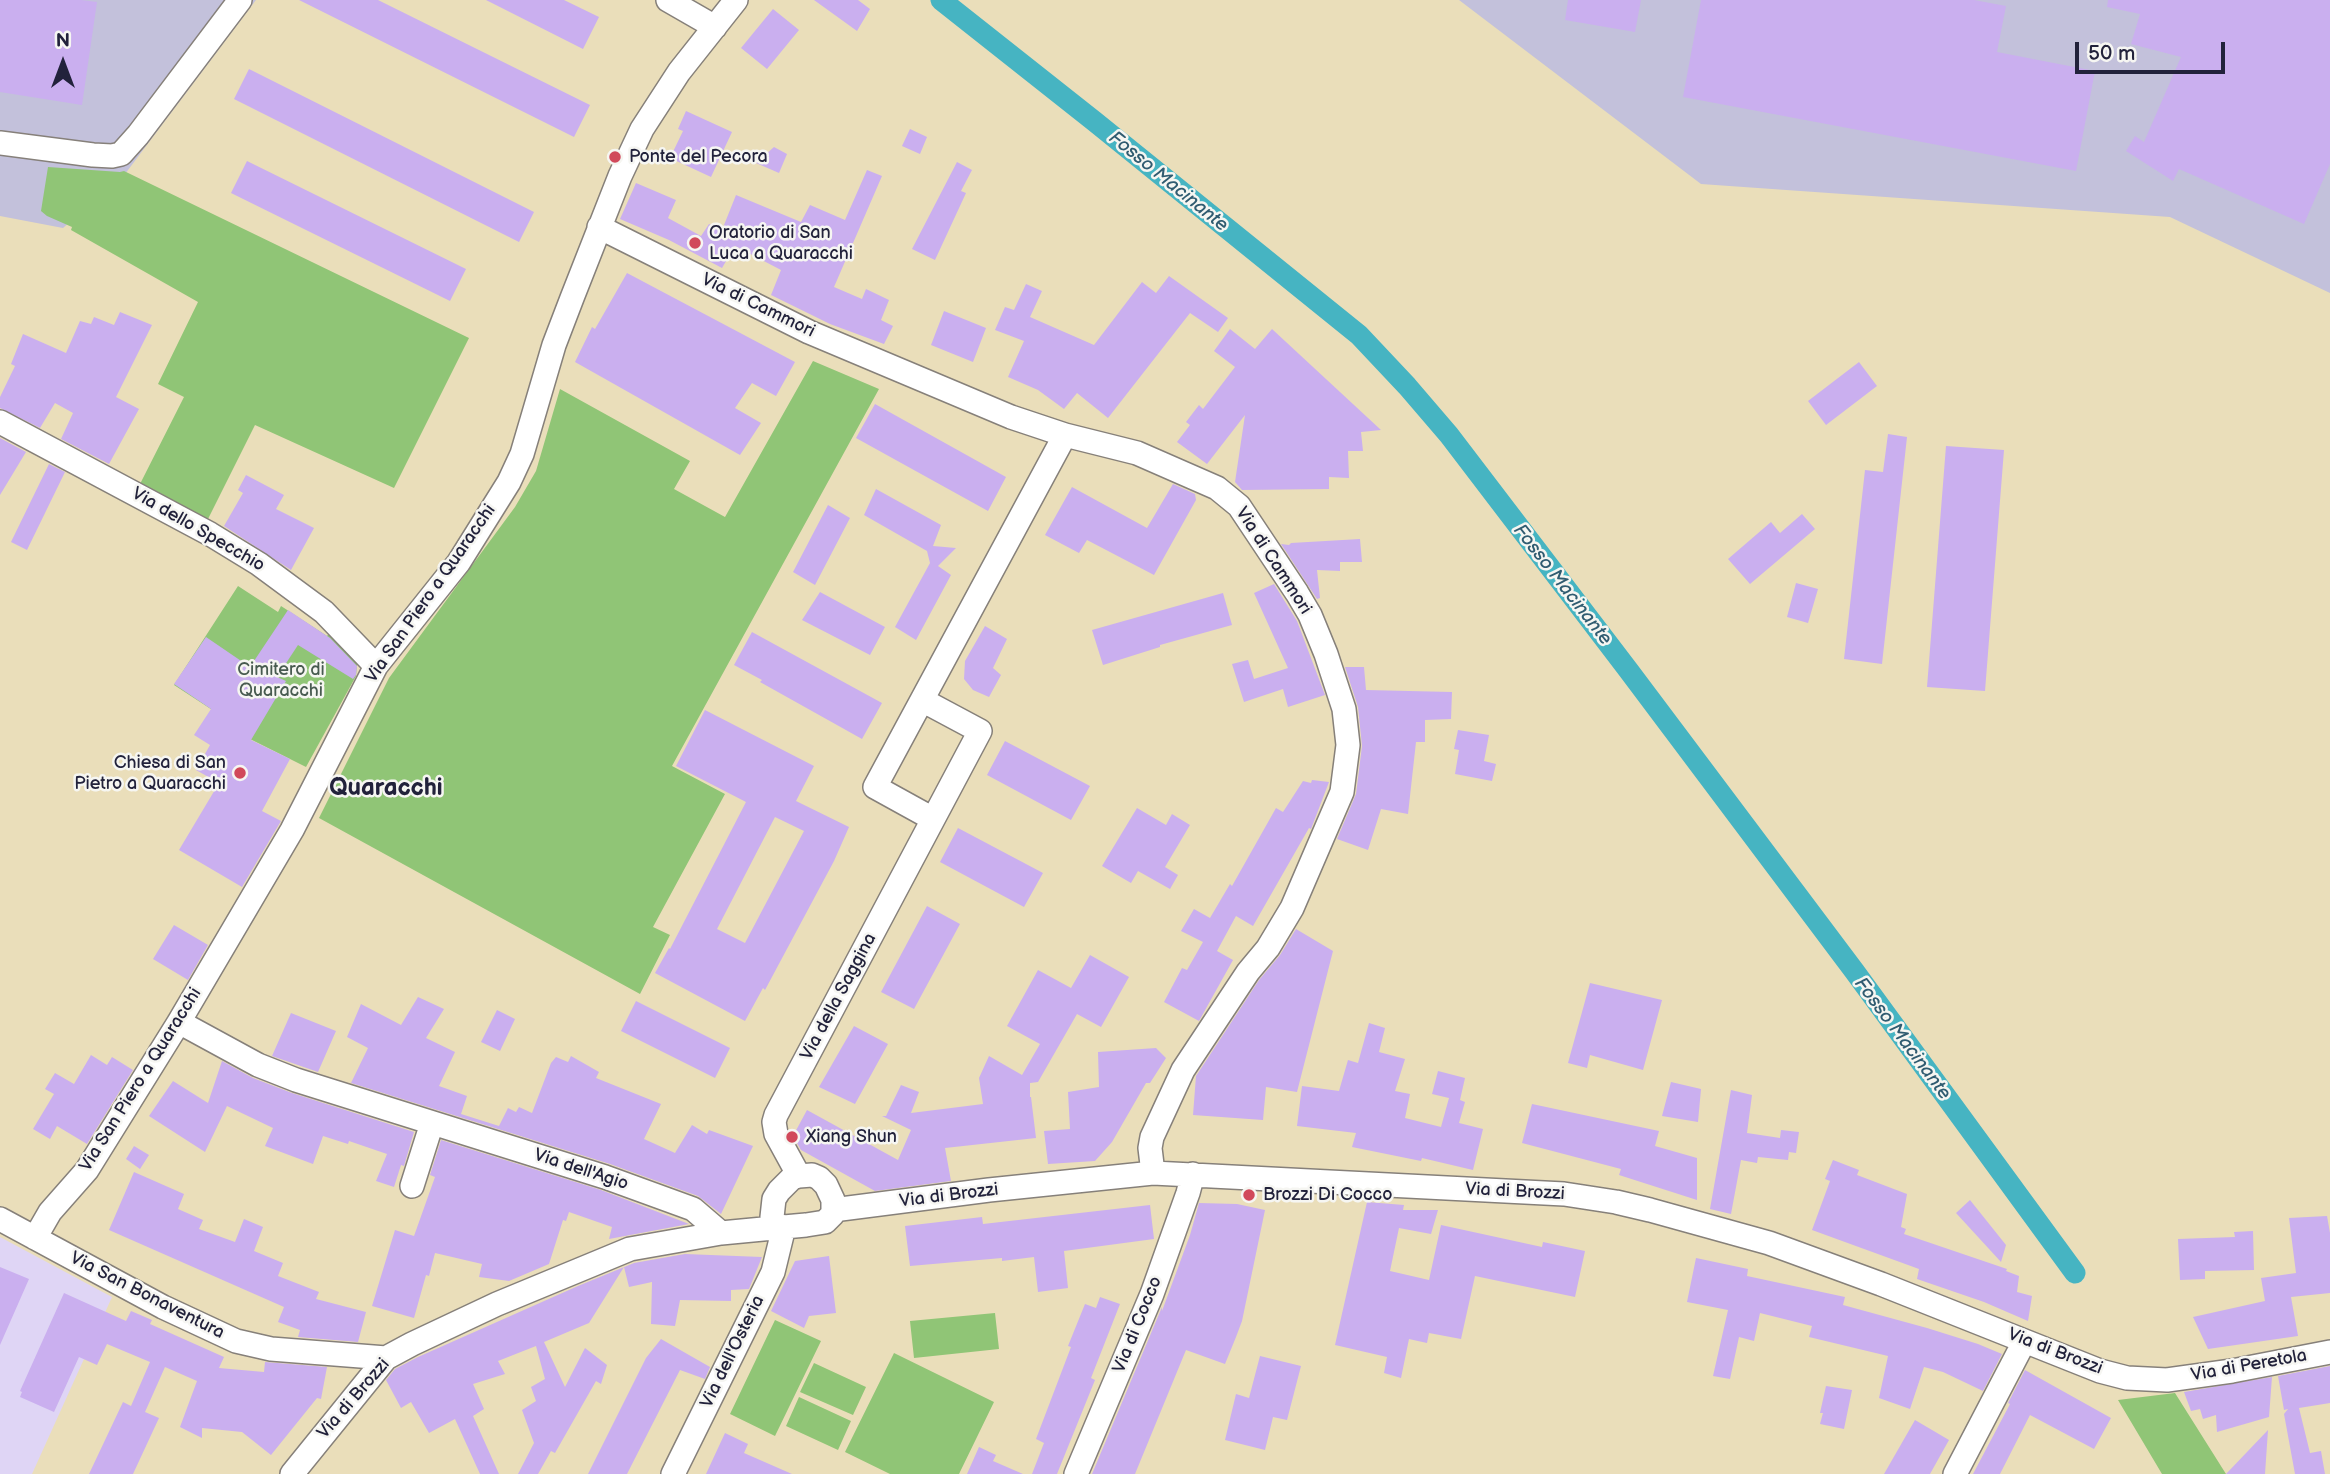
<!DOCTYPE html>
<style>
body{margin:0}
#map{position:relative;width:2330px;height:1474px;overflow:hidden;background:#eadeba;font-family:"Balsamiq Sans",sans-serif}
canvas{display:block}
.north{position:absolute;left:28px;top:28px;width:70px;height:70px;-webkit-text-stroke:5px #f6f6f2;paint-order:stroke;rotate:0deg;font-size:19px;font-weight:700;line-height:28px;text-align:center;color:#22223b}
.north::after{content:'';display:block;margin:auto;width:24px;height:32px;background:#22223b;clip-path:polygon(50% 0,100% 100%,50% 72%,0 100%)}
.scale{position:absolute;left:2075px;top:42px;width:150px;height:32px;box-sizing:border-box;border:4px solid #22223b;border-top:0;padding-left:9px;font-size:21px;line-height:24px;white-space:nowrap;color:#22223b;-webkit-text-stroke:5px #f6f6f2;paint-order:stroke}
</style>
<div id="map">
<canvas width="2330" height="1474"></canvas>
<div class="north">N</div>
<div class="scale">50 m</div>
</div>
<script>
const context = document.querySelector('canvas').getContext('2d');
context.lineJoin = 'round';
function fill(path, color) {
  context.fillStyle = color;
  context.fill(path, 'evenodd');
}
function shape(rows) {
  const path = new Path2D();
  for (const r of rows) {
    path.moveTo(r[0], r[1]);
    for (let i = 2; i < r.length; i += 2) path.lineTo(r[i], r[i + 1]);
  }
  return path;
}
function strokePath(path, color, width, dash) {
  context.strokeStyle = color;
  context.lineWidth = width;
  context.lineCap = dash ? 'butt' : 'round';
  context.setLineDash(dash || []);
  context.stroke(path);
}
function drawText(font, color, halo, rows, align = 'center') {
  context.font = font + ' "Balsamiq Sans",sans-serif';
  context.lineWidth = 5;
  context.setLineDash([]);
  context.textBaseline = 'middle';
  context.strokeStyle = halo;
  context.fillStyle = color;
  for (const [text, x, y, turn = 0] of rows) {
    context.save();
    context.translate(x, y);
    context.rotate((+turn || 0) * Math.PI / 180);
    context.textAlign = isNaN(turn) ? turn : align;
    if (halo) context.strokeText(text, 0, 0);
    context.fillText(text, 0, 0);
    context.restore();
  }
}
fill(shape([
 [0,1237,112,1297,32,1474,0,1474]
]), '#dfd5f5');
fill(shape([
 [0,0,256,0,125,174,63,228,0,216],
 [1459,0,2330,0,2330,293,2170,217,1701,184]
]), '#c3c1db');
fill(shape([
 [48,167,120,172,124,171,469,338,394,488,255,425,208,519,140,484,184,397,158,384,198,302,71,230,72,227,47,216,41,211],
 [813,361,879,389,672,766,725,794,653,927,670,935,640,994,319,818,389,678,515,507,536,471,560,389,690,461,674,489,725,517],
 [238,586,278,612,281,606,327,636,330,632,354,655,357,664,356,676,306,767,248,738,243,730,174,685],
 [995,1313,999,1349,914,1358,910,1321],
 [775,1320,821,1341,775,1436,730,1414],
 [894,1353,994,1402,959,1474,890,1474,845,1452],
 [814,1363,866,1387,853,1415,800,1392],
 [2175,1393,2226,1474,2162,1474,2118,1400],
 [799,1397,851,1421,838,1450,786,1426]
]), '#90c576');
strokePath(shape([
 [941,0,1094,121,1359,335,1407,386,1449,435,1629,671,1855,972,2075,1273]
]), '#46b4c2', 21);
fill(shape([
 [0,0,81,0,97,2,82,105,0,92],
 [299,0,378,0,590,105,574,137],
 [486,0,564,0,599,17,583,49],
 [814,0,858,0,870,9,857,31],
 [1568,0,1641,0,1635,32,1565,20],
 [1701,0,1974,0,2006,6,1997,52,2095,71,2076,171,1683,97],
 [2108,0,2330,0,2330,164,2304,224,2179,169,2173,181,2126,151,2135,136,2144,142,2181,57,2131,44,2140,14,2107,7],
 [773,9,799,30,767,69,741,48],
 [249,69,534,212,519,242,234,99],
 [686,111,732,132,711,177,670,158,683,131,678,129],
 [910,129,927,137,920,154,902,146],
 [774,147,787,154,779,173,756,163],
 [247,161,466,269,450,301,231,193],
 [957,162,972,170,961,191,966,193,935,260,912,249],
 [867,170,882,176,834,287,862,299,866,289,889,300,881,320,893,326,884,344,830,324,771,295,781,270,735,246,722,268,669,240,620,219,636,183,676,200,668,218,701,236,709,224,722,230,736,195,801,222,810,205,845,220],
 [627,273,795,362,776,396,752,383,735,408,761,423,740,455,575,362,592,327,595,329],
 [1169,276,1228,318,1218,332,1190,313,1108,418,1077,393,1064,409,1038,390,1008,377,1024,341,995,330,1005,307,1014,310,1026,284,1042,291,1030,317,1094,345,1142,282,1156,293],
 [944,311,986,328,973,362,931,345],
 [120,312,152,325,116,397,139,409,109,464,61,439,73,413,55,403,40,428,0,408,0,397,15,366,11,364,23,334,66,353,80,321,91,324,94,317,114,325],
 [1230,329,1255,349,1272,329,1381,430,1361,432,1363,451,1348,451,1349,478,1329,477,1329,489,1242,490,1235,482,1245,415,1207,464,1177,442,1190,425,1186,422,1199,405,1203,409,1235,367,1214,351],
 [1859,362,1877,386,1826,425,1808,401],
 [875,404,1006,477,988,511,856,438],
 [1888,434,1907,437,1882,664,1844,659,1865,470,1883,472],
 [0,438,26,452,0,495],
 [1946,446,2004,450,1985,691,1927,687],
 [49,464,65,472,27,550,11,542],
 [246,475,284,495,276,509,314,528,291,570,224,526,243,493,238,490],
 [1173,484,1195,494,1196,500,1154,575,1087,540,1079,553,1045,535,1072,487,1147,528],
 [876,489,941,525,933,546,956,548,938,566,951,575,916,640,895,627,930,563,927,551,864,515],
 [828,505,850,518,815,585,793,572],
 [1802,514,1815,529,1750,584,1728,559,1771,522,1780,533],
 [1360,539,1362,562,1340,562,1340,571,1317,570,1320,598,1317,599,1281,544,1289,545,1291,543],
 [1796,583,1818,589,1808,623,1787,617],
 [1274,584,1297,621,1325,695,1288,707,1283,689,1244,702,1232,664,1248,660,1254,679,1288,668,1254,593],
 [820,592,885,627,870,655,802,620],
 [1223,593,1232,625,1160,645,1160,647,1103,665,1092,630],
 [288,610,330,638,357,666,356,675,353,679,298,645,277,677,286,681,251,740,290,759,262,811,281,821,242,887,179,850,219,783,196,770,210,745,194,735,211,709,174,684,206,637,250,667],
 [985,626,1007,639,993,668,1001,675,989,697,973,690,964,679,965,661],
 [752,632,882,703,862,739,760,682,762,680,734,665],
 [1345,667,1364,667,1366,690,1452,692,1451,719,1425,720,1425,742,1416,742,1408,814,1381,809,1368,850,1337,839,1356,794,1362,746,1358,707],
 [705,710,814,766,796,801,849,827,834,861,765,990,763,988,745,1021,655,973,669,948,670,949,746,802,676,766],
 [775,817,804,831,745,943,717,929],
 [1458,730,1489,735,1484,761,1496,764,1492,781,1455,774,1459,750,1454,749],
 [1005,741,1090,786,1071,820,987,775],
 [1312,780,1329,782,1311,829,1309,828,1253,926,1236,916,1217,951,1233,960,1199,1021,1164,1002,1182,968,1187,970,1203,942,1181,931,1194,909,1210,918,1230,884,1232,886,1276,808,1283,812,1303,781,1311,783],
 [1137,808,1166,825,1172,814,1190,825,1165,867,1178,875,1170,889,1138,871,1131,883,1102,866],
 [958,828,1043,873,1024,907,940,862],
 [927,906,960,924,914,1009,881,992],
 [174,925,208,945,188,980,153,959],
 [1296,929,1333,951,1297,1092,1266,1087,1263,1120,1193,1115,1196,1076,1259,980,1280,955],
 [1090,955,1129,977,1101,1027,1077,1014,1038,1082,1030,1083,1030,1097,1031,1097,1036,1138,945,1148,951,1181,875,1191,801,1150,793,1136,807,1110,898,1160,911,1130,882,1116,886,1116,901,1085,919,1092,911,1113,983,1104,979,1078,989,1056,1022,1075,1040,1044,1007,1026,1038,970,1071,988],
 [1590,983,1662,1000,1643,1070,1590,1055,1587,1068,1568,1063],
 [418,997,444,1009,426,1038,455,1052,439,1086,467,1096,461,1114,499,1126,508,1108,516,1112,519,1107,532,1113,551,1063,556,1057,568,1062,571,1056,599,1072,596,1078,661,1104,644,1139,675,1153,692,1125,707,1134,709,1130,753,1146,721,1214,698,1196,610,1164,351,1083,368,1048,347,1037,361,1004,401,1025],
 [636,1001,730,1048,715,1078,621,1031],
 [497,1010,515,1019,500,1051,481,1042],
 [291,1013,336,1031,318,1072,272,1056],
 [1369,1023,1385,1028,1379,1052,1405,1059,1395,1091,1410,1094,1405,1118,1441,1127,1449,1098,1432,1094,1438,1071,1465,1078,1460,1100,1465,1102,1459,1123,1483,1129,1473,1170,1422,1158,1421,1161,1352,1147,1356,1133,1297,1126,1302,1086,1339,1091,1348,1060,1358,1063],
 [854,1026,888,1044,855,1104,819,1087],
 [1156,1048,1166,1058,1150,1083,1146,1083,1112,1142,1095,1161,1048,1164,1044,1131,1070,1129,1068,1092,1099,1087,1098,1052],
 [91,1055,107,1065,112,1057,133,1070,87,1144,57,1126,50,1139,33,1129,54,1094,45,1089,55,1073,74,1084],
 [222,1061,253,1078,292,1093,414,1132,404,1166,401,1165,394,1187,376,1181,387,1154,349,1141,348,1144,323,1136,313,1164,265,1146,273,1128,227,1106,205,1152,149,1116,173,1081,208,1103],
 [1671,1082,1701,1089,1698,1122,1662,1116],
 [1731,1090,1752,1095,1747,1133,1780,1138,1781,1130,1799,1132,1796,1153,1789,1152,1788,1160,1758,1157,1757,1163,1741,1160,1731,1214,1710,1209],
 [1532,1104,1659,1131,1655,1146,1697,1158,1697,1200,1619,1175,1621,1169,1522,1143],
 [441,1140,601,1190,689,1224,609,1239,612,1227,569,1212,566,1221,563,1220,549,1264,509,1281,479,1277,482,1264,435,1253,429,1276,426,1275,414,1318,372,1306,395,1230,414,1236,435,1177,430,1175],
 [134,1146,149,1155,140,1169,126,1159],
 [1833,1160,1859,1170,1857,1175,1907,1194,1901,1227,1906,1229,1904,1234,2007,1269,2006,1271,2019,1276,2017,1292,2032,1296,2028,1321,1984,1302,1917,1279,1919,1269,1812,1230,1830,1181,1825,1179],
 [134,1172,184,1194,178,1209,203,1220,199,1229,235,1242,244,1219,263,1227,254,1251,283,1263,278,1276,319,1292,316,1299,366,1312,358,1342,298,1337,300,1330,278,1322,284,1307,109,1230],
 [1970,1200,2006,1245,2001,1262,1956,1213],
 [1367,1202,1404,1205,1403,1210,1438,1210,1431,1234,1399,1228,1390,1271,1429,1280,1441,1225,1542,1247,1543,1242,1585,1251,1575,1297,1475,1276,1461,1339,1429,1333,1427,1343,1409,1339,1401,1378,1384,1373,1387,1357,1335,1345],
 [1199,1203,1237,1204,1265,1210,1242,1321,1236,1337,1225,1364,1186,1350,1135,1474,1092,1474,1162,1307,1162,1311,1190,1235],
 [1150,1205,1154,1239,1064,1251,1068,1288,1038,1292,1034,1257,1002,1261,1002,1258,910,1266,905,1226,982,1217,983,1224],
 [2327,1216,2330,1233,2330,1293,2291,1297,2298,1336,2208,1349,2193,1317,2265,1301,2261,1278,2296,1273,2289,1218],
 [2253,1231,2254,1270,2205,1271,2205,1279,2180,1280,2178,1239,2235,1237,2234,1232],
 [685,1254,762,1257,749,1289,731,1290,731,1301,680,1300,675,1326,651,1324,652,1282,629,1287,624,1267,589,1323,544,1342,565,1387,585,1348,607,1365,601,1384,596,1381,555,1453,551,1451,538,1474,518,1474,534,1443,522,1410,536,1401,531,1387,545,1379,536,1346,498,1361,505,1374,473,1384,484,1409,473,1416,499,1474,480,1474,455,1419,429,1433,411,1402,401,1408,386,1380,395,1369,418,1357,578,1286,634,1263],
 [829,1256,836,1313,809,1316,804,1328,771,1311,795,1261],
 [1696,1258,1748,1269,1747,1276,1845,1297,1843,1305,1927,1328,1978,1344,2002,1354,1983,1391,1943,1372,1924,1367,1910,1409,1879,1398,1888,1356,1809,1337,1812,1326,1760,1313,1754,1341,1739,1337,1730,1379,1713,1376,1728,1310,1687,1302],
 [0,1267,29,1279,0,1345],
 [64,1293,126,1321,131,1311,152,1320,150,1324,224,1357,219,1368,264,1372,265,1362,327,1367,321,1399,317,1398,271,1455,242,1432,202,1428,202,1438,180,1427,197,1381,165,1367,145,1412,159,1418,133,1474,89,1474,123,1402,131,1406,150,1362,107,1344,97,1365,79,1357,54,1412,20,1397,22,1392,20,1391],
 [1100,1297,1120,1304,1091,1378,1095,1380,1057,1474,1032,1474,1044,1443,1036,1439,1071,1347,1068,1346,1085,1304,1096,1308],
 [661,1339,710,1367,705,1379,680,1370,627,1474,588,1474,646,1358],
 [1260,1356,1301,1366,1287,1420,1273,1417,1265,1450,1225,1440,1236,1394,1249,1398],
 [2330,1366,2330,1403,2299,1408,2310,1453,2321,1451,2325,1474,2295,1474,2284,1414,2288,1409,2284,1410,2278,1376],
 [2025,1370,2111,1418,2094,1449,2030,1415,2000,1474,1973,1474,2010,1404,2008,1403],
 [2272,1377,2269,1417,2217,1432,2216,1415,2203,1419,2200,1409,2191,1411,2184,1392],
 [1826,1386,1852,1390,1844,1429,1820,1424,1823,1413,1820,1413],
 [1915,1420,1949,1440,1930,1474,1884,1474],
 [2268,1430,2265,1474,2226,1474],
 [725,1433,748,1444,744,1453,792,1474,706,1474],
 [979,1447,996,1455,993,1461,1023,1474,967,1474]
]), '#caafef');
const street = shape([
 [668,0,715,27],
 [0,143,93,155,112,156,121,154,138,135,240,0],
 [599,227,809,332,1011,417,1065,435,1137,453,1217,488,1239,506,1297,593,1310,615,1326,654,1344,709,1348,745,1342,792,1292,908,1268,948,1248,972,1183,1070,1152,1137,1150,1148,1153,1173],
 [0,422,210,534,259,564,324,612,376,666],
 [933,819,875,787,1065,435],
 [179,1022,258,1065,296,1080,605,1177,693,1209,721,1233],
 [799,1176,776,1134,774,1122,776,1115,980,731,922,700],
 [412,1186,432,1123],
 [833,1210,989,1190,1153,1173,1564,1194,1616,1202,1650,1210,1769,1243,1881,1284,2100,1371,2127,1378,2167,1380,2232,1371,2330,1352],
 [0,1219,163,1307,236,1341,271,1349,386,1358],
 [35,1238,50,1212,87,1170,179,1022,292,830,376,666,459,562,509,482,522,454,554,345,572,298,620,176,642,129,679,72,736,0],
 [292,1474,386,1358,412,1344,497,1304,630,1249,721,1233,784,1227,806,1225,825,1222,833,1214,833,1200,826,1185,819,1178,812,1175,799,1176,792,1178,779,1191,774,1199,772,1217,776,1225,784,1227],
 [673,1474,773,1272,784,1227],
 [1076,1474,1152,1294,1188,1193,1193,1174],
 [1955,1474,2024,1342]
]);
strokePath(street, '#86807a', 26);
strokePath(street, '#fff', 23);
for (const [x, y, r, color] of [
 [615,157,7,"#d1495b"],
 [695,243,7,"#d1495b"],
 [240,773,7,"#d1495b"],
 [792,1137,7,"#d1495b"],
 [1249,1195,7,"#d1495b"]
]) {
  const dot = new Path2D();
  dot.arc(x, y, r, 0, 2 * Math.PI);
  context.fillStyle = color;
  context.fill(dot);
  strokePath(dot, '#f6f6f2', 2.5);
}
drawText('18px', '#22223b', '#f6f6f2', [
 ["Ponte del Pecora",629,157],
 ["Oratorio di San",709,233],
 ["Luca a Quaracchi",709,254],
 ["Chiesa di San",226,763,"right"],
 ["Pietro a Quaracchi",226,784,"right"],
 ["Xiang Shun",806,1137],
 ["Brozzi Di Cocco",1263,1195]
], 'left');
drawText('18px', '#22223b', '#f6f6f2', [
 ["Via di Cammori",758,306,26],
 ["Via dello Specchio",198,530,30],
 ["Via di Cammori",1273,561,57],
 ["Via San Piero a Quaracchi",431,594,-55],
 ["Via della Saggina",839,997,-62],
 ["Via San Piero a Quaracchi",141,1080,-58],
 ["Via dell'Agio",581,1170,18],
 ["Via di Brozzi",1515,1192,3],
 ["Via di Brozzi",949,1196,-7],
 ["Via San Bonaventura",147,1296,27],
 ["Via di Cocco",1138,1325,-68],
 ["Via dell'Osteria",733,1352,-64],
 ["Via di Brozzi",2055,1352,21],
 ["Via di Peretola",2249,1366,-10],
 ["Via di Brozzi",354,1399,-49]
]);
drawText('18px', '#485b50', '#f6f6f2', [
 ["Cimitero di",281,670],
 ["Quaracchi",281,691]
]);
drawText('italic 19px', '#305c71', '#f6f6f2', [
 ["Fosso Macinante",1168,182,39],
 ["Fosso Macinante",1562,585,52],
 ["Fosso Macinante",1902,1039,53]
]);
drawText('bold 24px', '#22223b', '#f6f6f2', [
 ["Quaracchi",386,789]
]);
</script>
